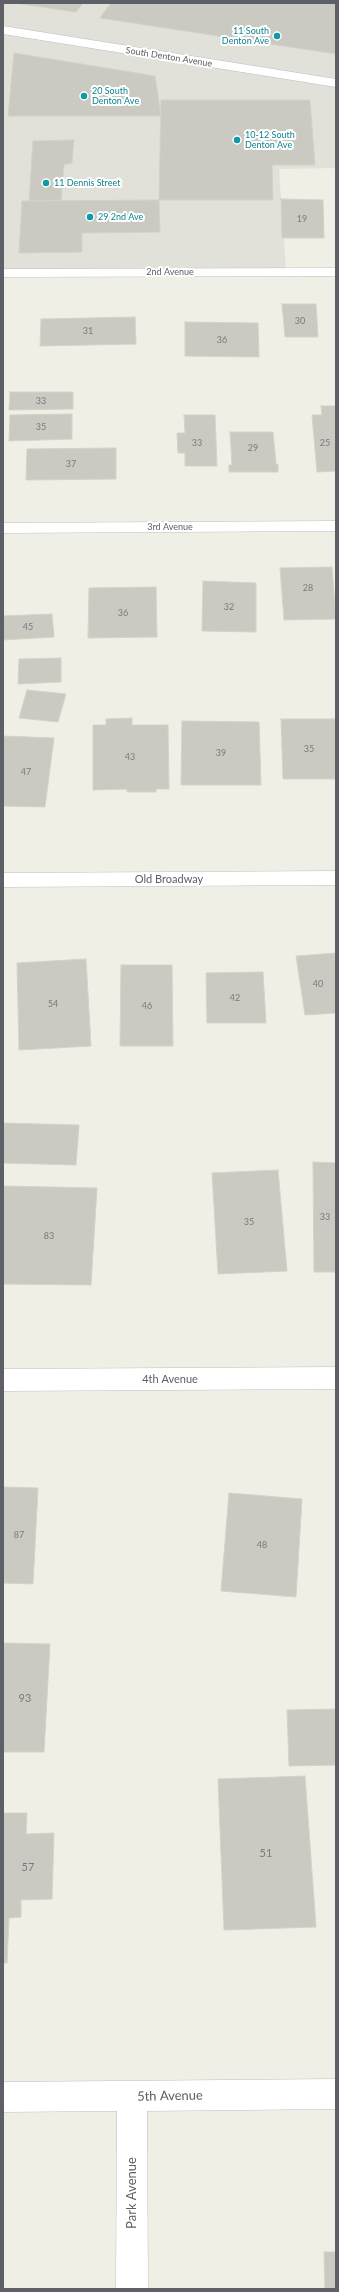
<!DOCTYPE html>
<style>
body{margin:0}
#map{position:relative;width:339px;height:2292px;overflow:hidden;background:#f0efe5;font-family:Lato,sans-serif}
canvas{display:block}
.frame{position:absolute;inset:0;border:4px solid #5d6067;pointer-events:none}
</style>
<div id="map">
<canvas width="339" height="2292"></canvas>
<div class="frame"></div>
</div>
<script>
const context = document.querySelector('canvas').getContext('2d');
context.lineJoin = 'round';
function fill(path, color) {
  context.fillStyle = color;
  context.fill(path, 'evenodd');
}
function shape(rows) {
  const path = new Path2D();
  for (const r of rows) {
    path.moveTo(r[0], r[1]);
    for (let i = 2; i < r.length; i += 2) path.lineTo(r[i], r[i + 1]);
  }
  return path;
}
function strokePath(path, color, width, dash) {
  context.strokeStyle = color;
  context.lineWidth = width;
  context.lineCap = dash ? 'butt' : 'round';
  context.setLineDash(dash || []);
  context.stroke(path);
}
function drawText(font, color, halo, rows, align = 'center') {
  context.font = font + ' Lato,sans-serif';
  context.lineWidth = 4;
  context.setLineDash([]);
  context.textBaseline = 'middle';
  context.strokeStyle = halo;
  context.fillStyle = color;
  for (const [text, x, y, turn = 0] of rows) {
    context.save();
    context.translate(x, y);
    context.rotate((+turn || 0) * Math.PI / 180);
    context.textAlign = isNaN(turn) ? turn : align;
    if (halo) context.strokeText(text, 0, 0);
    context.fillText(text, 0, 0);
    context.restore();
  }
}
fill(shape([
 [3,3,336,3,336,168,279,169,286,270,3,271]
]), '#e1e1d9');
const building = shape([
 [15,3,83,3,76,12,15,3],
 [111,3,336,3,336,54,100,18,111,3],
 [14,53,155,76,161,116,8,116,14,53],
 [161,100,310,100,315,165,272,165,273,200,159,200,161,100],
 [74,140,72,163,64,165,61,200,29,201,33,141,74,140],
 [281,199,323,200,324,238,282,238,281,199],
 [159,200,160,232,82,233,82,252,19,253,22,201,159,200],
 [282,304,316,304,318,337,285,337,282,304],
 [135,317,136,344,40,346,41,319,135,317],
 [185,322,258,323,259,357,185,356,185,322],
 [10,392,73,392,73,409,9,410,10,392],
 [321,406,336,406,336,471,317,472,312,415,322,415,321,406],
 [72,414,72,439,9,441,10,415,72,414],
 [184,415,215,415,217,466,185,466,185,453,178,453,177,433,185,433,184,415],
 [230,432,273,432,276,464,278,464,278,472,229,472,229,465,232,465,230,432],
 [116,448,116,479,26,480,27,449,116,448],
 [332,567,336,619,284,620,280,568,332,567],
 [203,581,256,583,256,632,202,631,203,581],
 [156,587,157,637,88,638,89,588,156,587],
 [52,614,54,637,3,640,3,616,52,614],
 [61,658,61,682,18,684,19,659,61,658],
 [27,690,66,694,58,722,19,718,27,690],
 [132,718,132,725,168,725,169,789,156,789,156,792,127,792,127,789,93,790,93,725,106,725,106,719,132,718],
 [281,719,336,719,336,779,283,779,281,719],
 [182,721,259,722,261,785,181,785,182,721],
 [3,736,54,738,45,807,3,806,3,736],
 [336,953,336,1013,305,1015,296,956,336,953],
 [86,959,91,1046,19,1050,17,963,86,959],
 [121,965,172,965,173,1046,120,1046,121,965],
 [263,972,266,1023,207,1023,206,973,263,972],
 [3,1123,79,1125,76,1165,3,1163,3,1123],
 [313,1162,336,1163,336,1272,314,1272,313,1162],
 [278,1170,287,1271,218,1274,212,1173,278,1170],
 [3,1186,97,1188,91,1285,3,1284,3,1186],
 [3,1487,38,1488,33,1584,3,1583,3,1487],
 [229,1493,302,1499,296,1597,221,1591,229,1493],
 [3,1643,50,1644,44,1752,3,1752,3,1643],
 [336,1709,336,1765,289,1766,287,1710,336,1709],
 [305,1776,316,1927,224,1930,218,1779,305,1776],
 [3,1813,27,1813,26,1834,54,1833,52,1899,21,1900,21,1917,9,1918,7,1963,3,1963,3,1813],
 [324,2252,336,2252,336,2289,325,2289,324,2252]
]);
fill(building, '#cbcac2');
strokePath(building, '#d6d2c3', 1);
const minor = shape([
 [3,26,336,79,336,87,3,34,3,26],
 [336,268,336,276,3,277,3,269,336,268],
 [336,521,336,531,3,533,3,523,336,521],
 [336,871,336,885,3,887,3,873,336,871],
 [336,1367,336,1389,3,1391,3,1369,336,1367],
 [336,2079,336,2109,147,2111,148,2289,116,2289,117,2111,3,2112,3,2082,336,2079]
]);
strokePath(minor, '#bdbec5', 1);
fill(minor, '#fff');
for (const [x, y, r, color] of [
 [277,36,4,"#0f9aa8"],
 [84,96,4,"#0f9aa8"],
 [237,140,4,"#0f9aa8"],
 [46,183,4,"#0f9aa8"],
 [90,217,4,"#0f9aa8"]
]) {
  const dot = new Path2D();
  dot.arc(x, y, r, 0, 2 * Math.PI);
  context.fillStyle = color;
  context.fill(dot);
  strokePath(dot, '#fff', 1.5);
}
drawText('9px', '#0d838f', '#fff', [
 ["11 South",269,31,"right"],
 ["Denton Ave",269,41,"right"],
 ["20 South",92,91],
 ["Denton Ave",92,101],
 ["10-12 South",245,135],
 ["Denton Ave",245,145],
 ["11 Dennis Street",54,183],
 ["29 2nd Ave",98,217]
], 'left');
drawText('9px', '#5d6067', '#fff', [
 ["South Denton Avenue",169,57,9],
 ["2nd Avenue",170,272],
 ["3rd Avenue",170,527]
]);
drawText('9px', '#787a7e', null, [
 ["19",302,219],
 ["30",300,321],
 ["31",88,331],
 ["36",222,340],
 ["33",41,401],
 ["35",41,427],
 ["33",197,443],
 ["25",325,443],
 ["29",253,448],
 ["37",71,464],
 ["28",308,588],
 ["32",229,607],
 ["36",123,613],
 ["45",28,627],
 ["35",309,749],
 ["39",221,753],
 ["43",130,757],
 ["47",26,772],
 ["40",318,984],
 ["42",235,998],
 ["54",53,1004],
 ["46",147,1006],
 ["33",325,1217],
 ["35",249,1222],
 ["83",49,1236],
 ["87",19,1535],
 ["48",262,1545]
]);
drawText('11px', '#5d6067', '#fff', [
 ["Old Broadway",169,879],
 ["4th Avenue",170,1379]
]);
drawText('11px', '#787a7e', null, [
 ["93",25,1698],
 ["51",266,1853],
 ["57",28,1867]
]);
drawText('13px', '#5d6067', '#fff', [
 ["5th Avenue",170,2096,-1],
 ["Park Avenue",132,2193,-90]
]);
</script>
